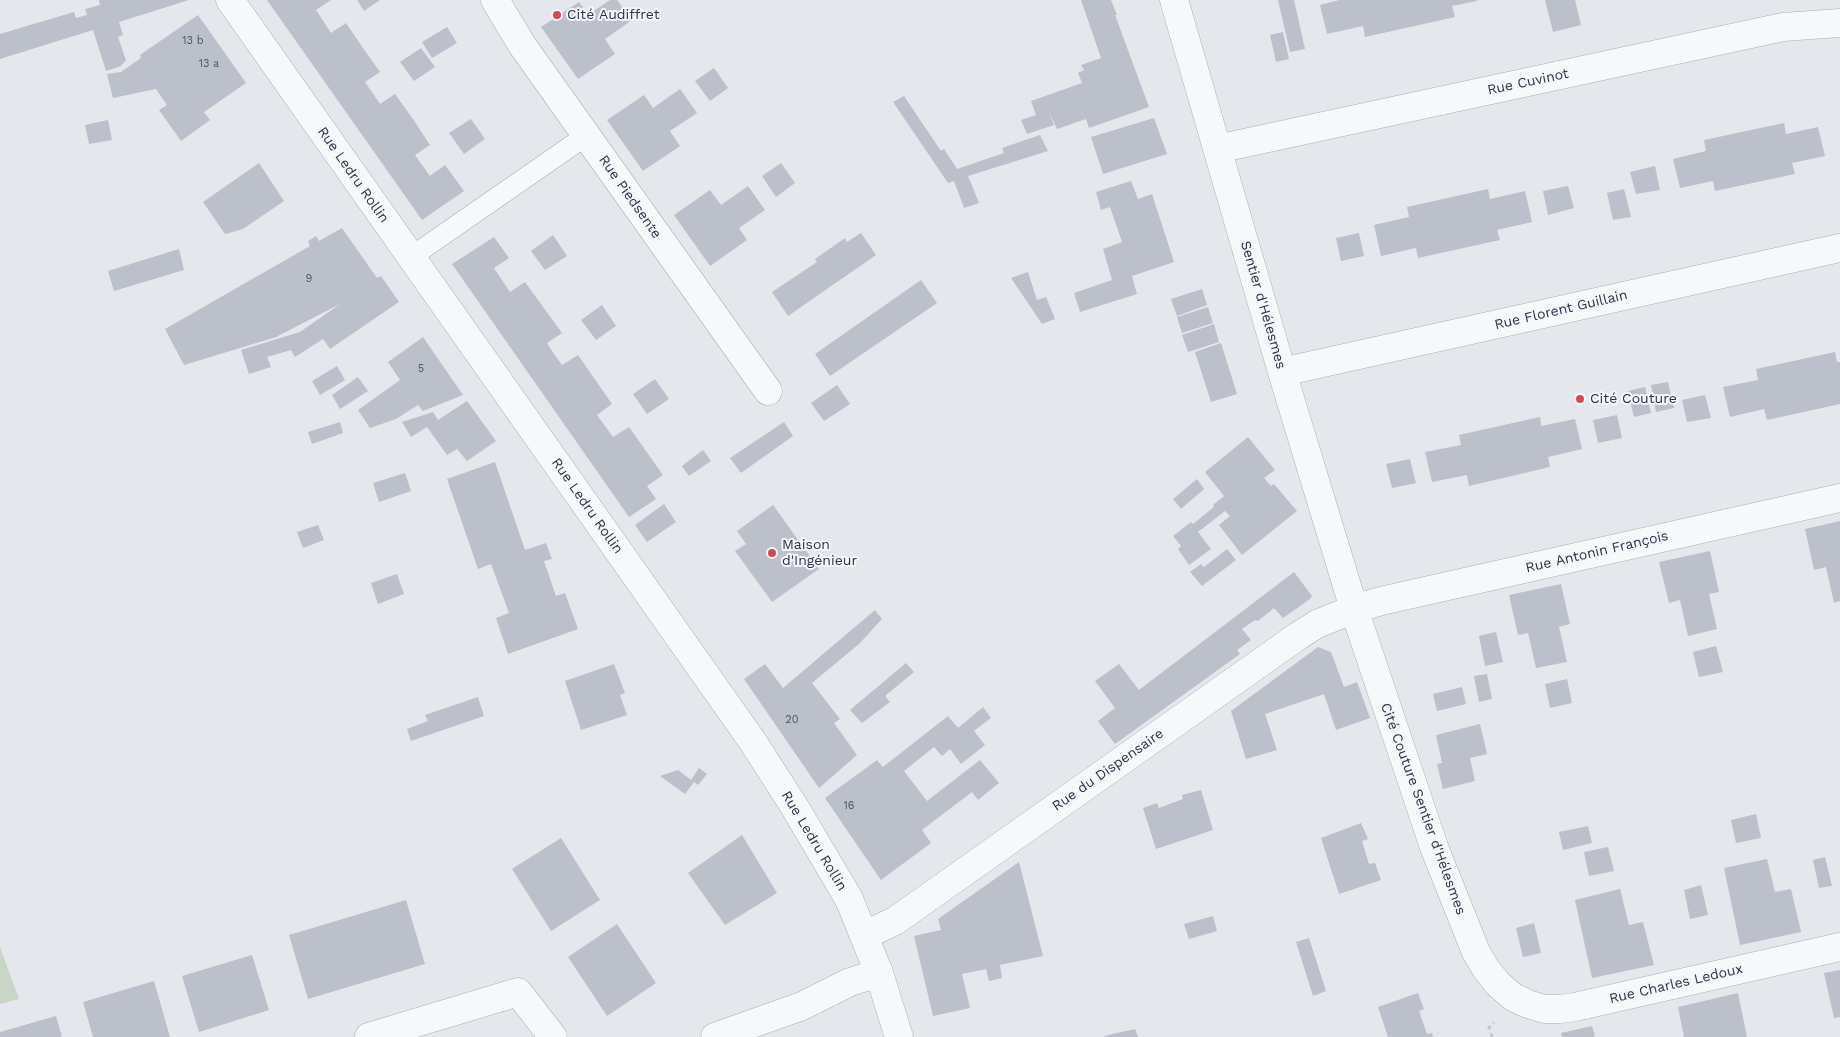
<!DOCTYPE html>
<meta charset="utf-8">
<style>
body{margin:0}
canvas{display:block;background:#e4e7ec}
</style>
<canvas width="1840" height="1037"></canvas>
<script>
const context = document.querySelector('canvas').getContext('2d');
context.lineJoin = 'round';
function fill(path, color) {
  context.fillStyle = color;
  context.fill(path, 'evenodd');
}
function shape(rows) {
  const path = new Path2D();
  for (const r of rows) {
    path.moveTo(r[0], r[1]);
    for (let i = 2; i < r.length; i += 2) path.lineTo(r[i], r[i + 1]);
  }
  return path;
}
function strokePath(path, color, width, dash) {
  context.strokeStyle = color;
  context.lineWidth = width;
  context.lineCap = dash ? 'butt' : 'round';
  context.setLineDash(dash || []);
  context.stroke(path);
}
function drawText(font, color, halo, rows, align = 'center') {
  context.font = font + ' "Work Sans",sans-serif';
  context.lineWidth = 4;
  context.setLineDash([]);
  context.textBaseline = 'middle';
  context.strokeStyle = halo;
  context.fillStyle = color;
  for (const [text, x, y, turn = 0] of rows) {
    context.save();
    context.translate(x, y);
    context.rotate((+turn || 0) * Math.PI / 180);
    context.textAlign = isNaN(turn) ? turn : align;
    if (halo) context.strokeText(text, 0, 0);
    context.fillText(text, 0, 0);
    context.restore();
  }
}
fill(shape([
 [0,947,19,999,0,1004]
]), '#c9d6c5');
fill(shape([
 [99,0,189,0,119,22,123,35,118,37,126,60,121,66,106,71,93,30,0,59,0,34,74,12,76,18,87,15,85,9,100,5],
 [267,0,331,0,316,10,331,33,346,23,363,48,380,72,365,82,380,104,395,94,413,119,430,145,415,155,430,176,445,165,464,191,422,220],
 [357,0,380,0,364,11],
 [610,0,617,0,632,20,605,39,615,54,578,79,541,27,579,2,588,15],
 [1081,0,1111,0,1117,15,1115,15,1149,107,1089,128,1086,119,1057,129,1048,110,1054,125,1027,134,1021,120,1036,115,1031,101,1082,83,1078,73,1084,70,1081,65,1101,58],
 [1278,0,1294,0,1305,49,1290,52],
 [1339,0,1477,0,1477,1,1452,6,1455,17,1365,37,1363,26,1327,34,1320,5],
 [1545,0,1575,0,1581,25,1553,32],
 [198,15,246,83,204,112,210,120,181,141,159,110,167,105,156,89,113,98,107,74,121,72,141,58,140,55],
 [447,27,457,43,432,58,422,42],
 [1283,32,1289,59,1276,62,1270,35],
 [421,48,435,67,414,81,400,62],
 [714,68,728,88,710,101,695,81],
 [680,89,697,113,670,131,680,146,643,171,607,120,644,95,653,108],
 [904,96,941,151,944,149,957,169,1004,153,1002,148,1040,135,1048,151,968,176,979,203,964,208,954,181,948,183,893,102],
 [1154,118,1167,154,1103,174,1091,137],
 [471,119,485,139,464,154,449,133],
 [108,120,112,140,89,144,85,125],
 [1784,123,1786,134,1818,127,1825,156,1792,163,1795,174,1715,191,1713,181,1680,188,1673,159,1706,151,1704,140],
 [259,163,284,201,243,229,225,234,203,202],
 [781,163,795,183,776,197,762,176],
 [1655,166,1660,190,1636,194,1630,172],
 [1131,181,1138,199,1152,194,1174,262,1132,276,1137,294,1080,312,1074,293,1112,280,1103,249,1122,242,1110,207,1101,210,1096,192],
 [748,186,765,210,739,228,747,240,710,266,674,215,710,190,721,205],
 [1568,186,1574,208,1548,215,1543,191],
 [1488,189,1490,199,1525,191,1532,222,1497,230,1500,240,1418,258,1416,248,1381,256,1374,225,1409,217,1407,207],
 [1624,189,1631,217,1613,220,1607,193],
 [342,228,377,278,381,276,399,302,330,349,323,339,295,357,291,350,267,357,271,367,249,374,241,350,300,332,340,304,276,337,184,365,165,329,310,246,308,241,316,236,319,241],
 [861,233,876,255,788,316,772,292,817,262,815,259,845,238,847,242],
 [1359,233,1364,256,1341,261,1336,238],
 [553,235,567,256,545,270,531,251],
 [494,237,509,258,494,268,510,292,525,282,562,333,547,343,554,354,562,365,578,355,612,404,597,415,613,437,629,427,663,475,647,486,656,499,629,517,452,264],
 [179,249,184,270,114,291,108,271],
 [1028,272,1037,300,1046,297,1055,319,1042,324,1011,278],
 [921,280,937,303,830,376,815,354],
 [1202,289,1207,305,1177,316,1171,299],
 [602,305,616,326,596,340,581,320],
 [1208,307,1213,323,1182,333,1177,317],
 [1214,324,1219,342,1188,352,1182,335],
 [423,337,463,395,423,411,418,405,396,419,370,428,358,410,400,380,388,362],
 [1221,343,1237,394,1211,402,1195,352],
 [1835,352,1837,362,1840,362,1840,404,1767,420,1764,409,1730,417,1723,387,1758,380,1756,369],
 [337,366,345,380,320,395,312,381],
 [358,377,368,391,340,409,332,395],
 [655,379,669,399,647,414,633,394],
 [1668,382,1674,408,1656,412,1651,385],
 [837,385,850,404,824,421,811,403],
 [1645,387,1651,413,1634,417,1628,391],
 [1705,395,1711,418,1687,422,1682,400],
 [467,401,496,441,467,461,457,449,447,455,427,427,411,437,402,422,433,412,438,420],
 [1617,415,1622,438,1598,443,1593,420],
 [1540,417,1541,426,1575,419,1582,449,1548,457,1550,467,1469,486,1467,475,1432,482,1425,452,1461,445,1459,435],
 [340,422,343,433,312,444,308,432],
 [784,422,793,436,741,473,730,458],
 [1248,437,1275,470,1264,478,1271,486,1274,484,1297,511,1242,555,1219,525,1230,516,1225,511,1198,532,1211,549,1189,565,1178,549,1181,546,1173,536,1191,522,1193,524,1214,507,1213,505,1224,496,1205,472],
 [703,450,711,461,689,476,682,466],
 [1410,459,1416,483,1392,488,1386,464],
 [495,462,525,550,546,543,552,559,544,561,556,596,565,593,578,629,508,654,496,618,509,613,491,564,478,569,447,479],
 [405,473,411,491,379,502,373,483],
 [1197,479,1204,489,1181,509,1173,499],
 [664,504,676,522,647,542,635,525],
 [773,505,819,569,772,602,735,551,746,544,737,531],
 [1840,521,1840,601,1834,603,1826,567,1814,570,1805,529],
 [318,525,324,540,303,548,297,532],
 [1227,549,1236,560,1202,586,1190,572,1201,564,1204,567],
 [1710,551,1719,592,1709,594,1717,629,1688,636,1680,600,1669,603,1659,562],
 [1294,572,1312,596,1310,599,1283,618,1274,608,1258,621,1255,620,1242,629,1251,640,1237,650,1240,654,1115,744,1098,721,1115,708,1095,681,1119,664,1139,690],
 [397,574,404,594,378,604,371,583],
 [1561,584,1570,624,1559,627,1567,662,1536,668,1528,633,1518,635,1509,595],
 [875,610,882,619,859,644,812,683,840,719,834,723,857,755,819,788,744,679,765,664,783,688],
 [1496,632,1503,662,1485,666,1479,636],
 [1716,646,1723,672,1699,677,1693,652],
 [1318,647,1331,652,1344,687,1357,682,1370,718,1336,730,1324,694,1265,714,1277,750,1246,759,1231,711],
 [906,663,914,672,885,696,890,702,862,723,850,710],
 [614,664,625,693,620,695,627,715,581,730,565,681],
 [1487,674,1492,699,1479,702,1474,676],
 [1567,679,1572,703,1550,708,1545,684],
 [1462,687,1466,704,1437,711,1433,694],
 [478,697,484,716,411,741,407,729,428,721,425,715],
 [983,707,991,718,974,731,985,745,961,764,950,749,942,756,934,747,904,771,927,801,980,760,999,783,978,800,972,792,922,830,931,843,881,880,825,798,877,760,883,767,948,716,958,728],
 [1480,724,1487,754,1470,758,1475,781,1443,789,1437,764,1442,763,1436,735],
 [699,768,707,774,698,785,694,782,685,794,660,776,678,770,691,780],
 [1201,790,1213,830,1156,849,1143,808,1157,803,1159,808,1183,799,1182,795],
 [1756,814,1761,838,1736,843,1731,820],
 [1361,823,1368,839,1362,841,1369,864,1375,863,1381,880,1339,894,1321,838],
 [1588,826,1592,843,1563,850,1559,832],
 [742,835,777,893,725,925,688,873],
 [561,838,600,900,551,931,512,869],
 [1608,847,1614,871,1589,876,1584,852],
 [1825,857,1832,886,1819,888,1813,860],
 [1767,859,1775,892,1791,889,1801,932,1740,945,1724,868],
 [1019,862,1043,956,1000,965,1002,978,989,981,986,969,962,974,970,1008,933,1016,914,936,941,930,938,919],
 [1701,885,1708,915,1690,919,1684,890],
 [1620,889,1629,925,1643,922,1654,965,1592,978,1575,900],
 [406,900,425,964,308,999,289,935],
 [1213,916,1217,931,1189,939,1184,924],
 [1534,923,1541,953,1523,957,1516,928],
 [617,924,656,983,607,1016,568,957],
 [1309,938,1326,991,1313,996,1296,942],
 [252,955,269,1010,199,1032,182,976],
 [1840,970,1840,1017,1834,1018,1824,973],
 [154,981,170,1037,93,1037,83,1002],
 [1418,993,1424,1009,1419,1011,1427,1034,1432,1033,1433,1037,1388,1037,1378,1007],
 [1738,993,1747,1037,1684,1037,1678,1007],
 [56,1016,62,1037,0,1037,0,1032],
 [1592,1026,1595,1037,1562,1037,1561,1033],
 [1135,1029,1138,1037,1105,1037,1104,1036]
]), '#bbc0ca');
const service = shape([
 [411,257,587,135]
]);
const minor = shape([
 [495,0,522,45,768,391],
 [1174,0,1282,372,1354,609,1434,847,1476,952,1486,969,1498,984,1513,997,1528,1004,1544,1009,1560,1009,1575,1007,1840,947],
 [1217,149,1783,27,1840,23],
 [1282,372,1840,248],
 [865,935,895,921,1298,636,1317,624,1354,609,1381,601,1840,498],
 [369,1037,518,992,553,1037],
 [715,1037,802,1006,850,982,879,973]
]);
const tertiary = shape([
 [230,0,753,742,794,806,849,899,879,973,899,1037]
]);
strokePath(service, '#a9aeb7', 21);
strokePath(minor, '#a9aeb7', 29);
strokePath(tertiary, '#a9aeb7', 29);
strokePath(shape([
 [1492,1037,1489,1028,1494,1022]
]), '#c2c5cb', 3, [4, 4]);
strokePath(service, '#f7f8fa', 20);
strokePath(minor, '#f7f8fa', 28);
strokePath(tertiary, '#f7f8fa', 28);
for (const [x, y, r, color] of [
 [557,15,5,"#d1495b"],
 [1580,399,5,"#d1495b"],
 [772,553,5,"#d1495b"]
]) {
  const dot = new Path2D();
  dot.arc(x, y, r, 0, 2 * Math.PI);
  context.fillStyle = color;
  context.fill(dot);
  strokePath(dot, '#f4f6f9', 2);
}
drawText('11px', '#4f5766', null, [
 ["13 b",193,41],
 ["13 a",209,64],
 ["9",309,279],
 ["5",421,369],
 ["20",792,720],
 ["16",849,806]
]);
drawText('14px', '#2b3445', '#f4f6f9', [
 ["Cité Audiffret",567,15],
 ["Cité Couture",1590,399],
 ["Maison",782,545],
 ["d'Ingénieur",782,561]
], 'left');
drawText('14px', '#2b3445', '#f4f6f9', [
 ["Rue Cuvinot",1528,82,-12],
 ["Rue Ledru Rollin",353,175,55],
 ["Rue Piedsente",630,197,55],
 ["Sentier d'Hélesmes",1263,305,74],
 ["Rue Florent Guillain",1561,310,-13],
 ["Rue Ledru Rollin",587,506,55],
 ["Rue Antonin François",1597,552,-13],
 ["Rue du Dispensaire",1108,770,-35],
 ["Cité Couture Sentier d'Hélesmes",1423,809,70],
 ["Rue Ledru Rollin",814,841,59],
 ["Rue Charles Ledoux",1676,984,-13]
]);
</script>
